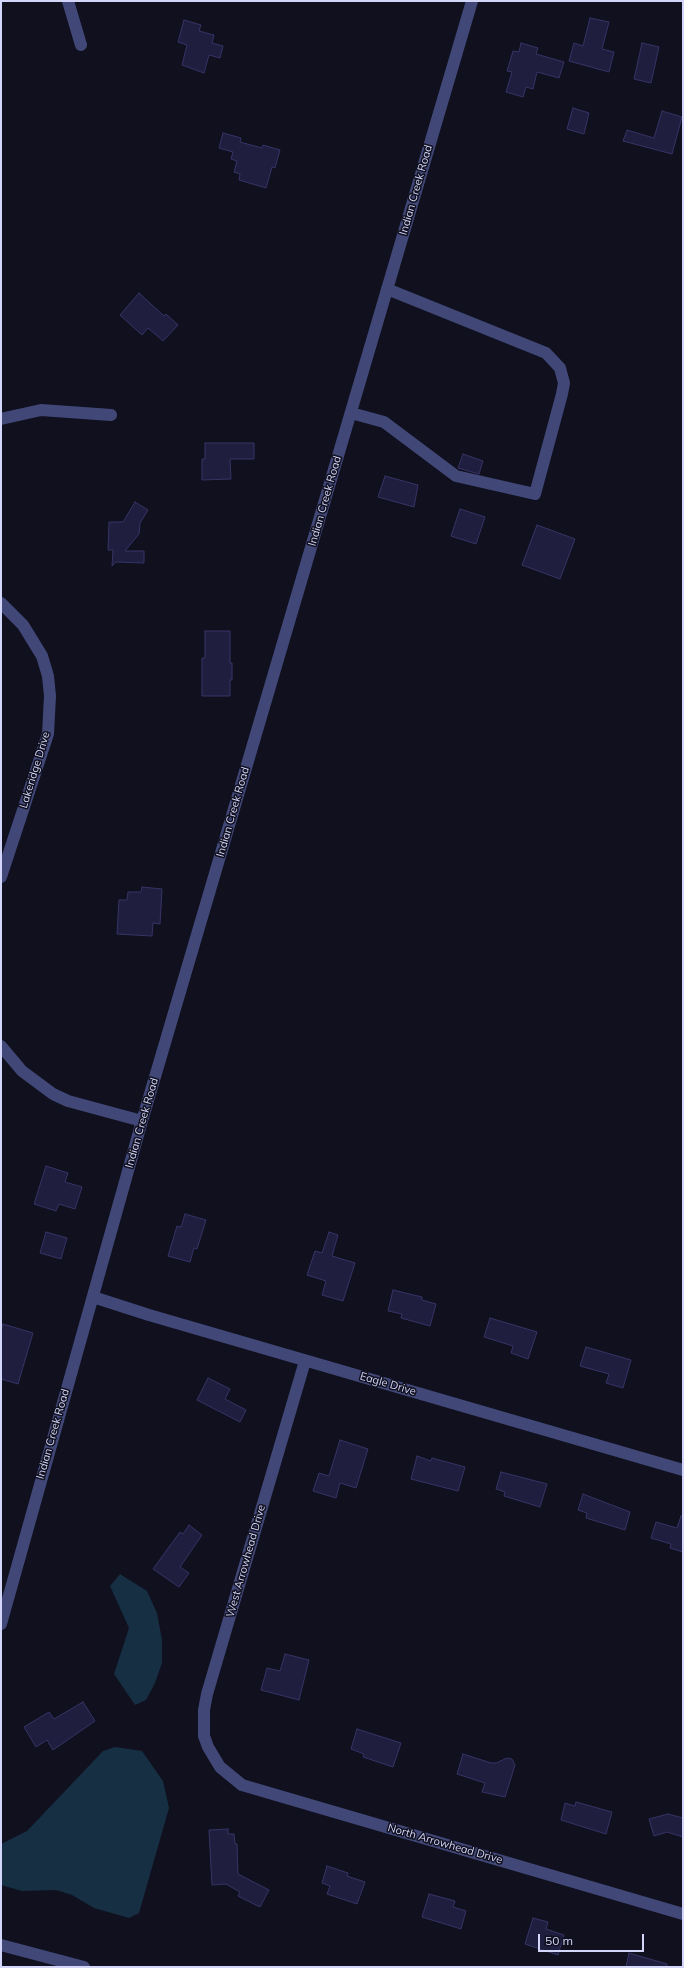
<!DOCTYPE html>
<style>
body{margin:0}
#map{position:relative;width:684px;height:1968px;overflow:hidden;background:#10101f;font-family:Mulish,sans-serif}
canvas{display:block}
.frame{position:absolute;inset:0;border:2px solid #d4d6f9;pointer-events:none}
.scale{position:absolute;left:538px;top:1934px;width:106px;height:18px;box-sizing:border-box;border:2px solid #d4d6f9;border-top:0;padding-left:5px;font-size:12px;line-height:14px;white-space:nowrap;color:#d4d6f9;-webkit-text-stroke:3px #10101f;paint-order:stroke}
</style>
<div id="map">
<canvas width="684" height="1968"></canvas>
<div class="frame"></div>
<div class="scale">50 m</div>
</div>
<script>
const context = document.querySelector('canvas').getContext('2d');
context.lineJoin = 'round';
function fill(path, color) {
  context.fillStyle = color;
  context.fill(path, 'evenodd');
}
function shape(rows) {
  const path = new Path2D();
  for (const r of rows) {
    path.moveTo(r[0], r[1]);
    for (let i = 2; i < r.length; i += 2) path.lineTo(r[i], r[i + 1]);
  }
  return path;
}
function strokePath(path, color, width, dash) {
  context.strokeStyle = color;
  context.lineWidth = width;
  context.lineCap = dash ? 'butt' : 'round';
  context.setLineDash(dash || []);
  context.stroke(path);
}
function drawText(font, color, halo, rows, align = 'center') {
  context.font = font + ' Mulish,sans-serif';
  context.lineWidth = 3;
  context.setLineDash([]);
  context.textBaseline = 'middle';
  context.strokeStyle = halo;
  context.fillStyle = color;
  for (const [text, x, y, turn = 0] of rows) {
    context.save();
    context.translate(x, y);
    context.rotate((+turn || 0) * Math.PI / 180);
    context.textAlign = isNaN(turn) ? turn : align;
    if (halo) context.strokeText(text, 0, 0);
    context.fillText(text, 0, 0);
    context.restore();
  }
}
fill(shape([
 [120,1574,147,1591,157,1613,162,1640,162,1663,155,1683,146,1700,135,1705,114,1674,129,1628,110,1586],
 [115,1747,142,1751,163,1781,169,1808,139,1913,129,1918,94,1908,72,1895,56,1890,22,1891,1,1885,1,1844,27,1831,103,1751]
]), '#162f43');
const building = shape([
 [590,18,609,22,602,49,614,52,609,72,569,61,574,43,583,46,590,18],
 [184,20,201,25,199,31,214,35,212,43,223,46,220,58,209,55,204,73,182,65,187,45,178,42,184,20],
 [521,43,538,48,536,54,564,62,559,78,537,72,533,89,526,87,523,97,506,92,512,72,507,71,513,51,519,52,521,43],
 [642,43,659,47,651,83,634,79,642,43],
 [573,108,589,113,584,134,567,129,573,108],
 [662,111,682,117,672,154,623,141,627,130,654,138,662,111],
 [223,133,241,138,240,142,262,148,263,145,280,150,275,168,272,167,266,188,239,180,240,174,234,172,237,161,231,159,233,152,219,148,223,133],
 [139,293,164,316,166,314,178,325,163,341,148,328,142,335,120,315,139,293],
 [205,443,254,443,254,459,230,459,231,479,202,480,202,459,205,459,205,443],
 [463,454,483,461,479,474,458,468,463,454],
 [385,476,418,485,414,507,378,497,385,476],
 [135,502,148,510,140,523,139,534,125,551,144,551,144,563,116,562,112,566,113,550,108,550,109,522,123,522,135,502],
 [460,509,485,517,476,544,451,536,460,509],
 [537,525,575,539,560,579,522,565,537,525],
 [205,631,230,631,230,663,232,663,232,680,230,680,230,696,202,696,202,658,205,658,205,631],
 [142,887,162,889,160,924,153,923,152,936,117,934,119,900,127,900,128,892,141,892,142,887],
 [46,1166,68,1173,65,1182,82,1187,75,1209,59,1204,56,1211,34,1204,46,1166],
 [185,1214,206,1220,197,1249,194,1248,190,1262,168,1256,177,1226,181,1227,185,1214],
 [46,1232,67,1238,61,1259,40,1253,46,1232],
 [329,1232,338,1235,332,1256,355,1263,343,1301,322,1295,326,1281,307,1275,315,1251,322,1253,329,1232],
 [393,1290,422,1297,422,1300,436,1304,430,1326,401,1318,402,1314,388,1311,393,1290],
 [490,1318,537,1332,528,1359,511,1353,513,1346,484,1337,490,1318],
 [3,1324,33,1333,18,1384,1,1379,1,1330,3,1324],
 [586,1347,631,1360,623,1388,606,1383,609,1374,580,1366,586,1347],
 [208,1378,230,1389,225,1399,246,1410,240,1422,197,1400,208,1378],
 [340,1440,368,1449,356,1488,340,1483,336,1498,313,1491,319,1473,329,1476,340,1440],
 [417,1456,431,1461,432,1458,465,1467,458,1491,411,1479,417,1456],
 [501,1472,547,1484,540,1507,504,1496,505,1492,496,1489,501,1472],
 [583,1494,630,1512,625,1530,586,1518,587,1513,578,1510,583,1494],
 [681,1516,683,1517,683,1552,670,1548,671,1544,651,1538,656,1522,677,1528,681,1516],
 [189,1525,202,1535,180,1567,189,1573,179,1587,153,1569,180,1532,183,1534,189,1525],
 [285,1654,309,1660,299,1700,261,1690,267,1668,280,1671,285,1654],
 [83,1702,95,1721,53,1750,47,1740,36,1747,24,1727,49,1712,54,1719,83,1702],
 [357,1729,401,1743,393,1767,363,1757,364,1754,351,1749,357,1729],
 [463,1754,491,1763,496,1763,507,1758,512,1759,515,1765,505,1797,482,1792,485,1783,457,1774,463,1754],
 [576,1802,612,1812,606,1834,561,1820,565,1803,575,1806,576,1802],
 [668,1814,683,1818,683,1837,667,1832,654,1836,649,1819,668,1814],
 [228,1829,228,1834,234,1834,235,1844,237,1844,238,1874,269,1890,260,1907,238,1896,240,1892,226,1884,212,1885,209,1830,228,1829],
 [327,1866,348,1873,347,1876,365,1882,357,1904,327,1894,330,1886,322,1883,327,1866],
 [429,1894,455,1901,453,1907,466,1911,461,1929,422,1917,429,1894],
 [533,1918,548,1922,546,1929,564,1935,558,1955,525,1944,533,1918],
 [629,1953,667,1964,667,1967,626,1967,629,1953]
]);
fill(building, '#201e3e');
strokePath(building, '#363466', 1);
strokePath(shape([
 [68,1,81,45],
 [351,413,384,422,456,476,535,494,562,394,564,383,560,368,546,353,387,289],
 [1,419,41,410,111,415],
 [1,603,23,625,42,656,48,676,50,696,48,734,1,877],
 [1,1046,22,1071,53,1094,68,1101,142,1121],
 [93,1297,149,1315,683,1470],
 [305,1361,207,1694,204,1710,204,1736,208,1747,220,1767,242,1785,683,1914],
 [1,1624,142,1121,472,1],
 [1,1945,84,1967]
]), '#414878', 12);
drawText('11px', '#d4d6f9', '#10101f', [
 ["Indian Creek Road",416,190,-74],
 ["Indian Creek Road",325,501,-74],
 ["Lakeridge Drive",35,770,-73],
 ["Indian Creek Road",233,812,-74],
 ["Indian Creek Road",142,1123,-74],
 ["Eagle Drive",388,1384,16],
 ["Indian Creek Road",53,1434,-74],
 ["West Arrowhead Drive",246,1561,-74],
 ["North Arrowhead Drive",445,1844,16]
]);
</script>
